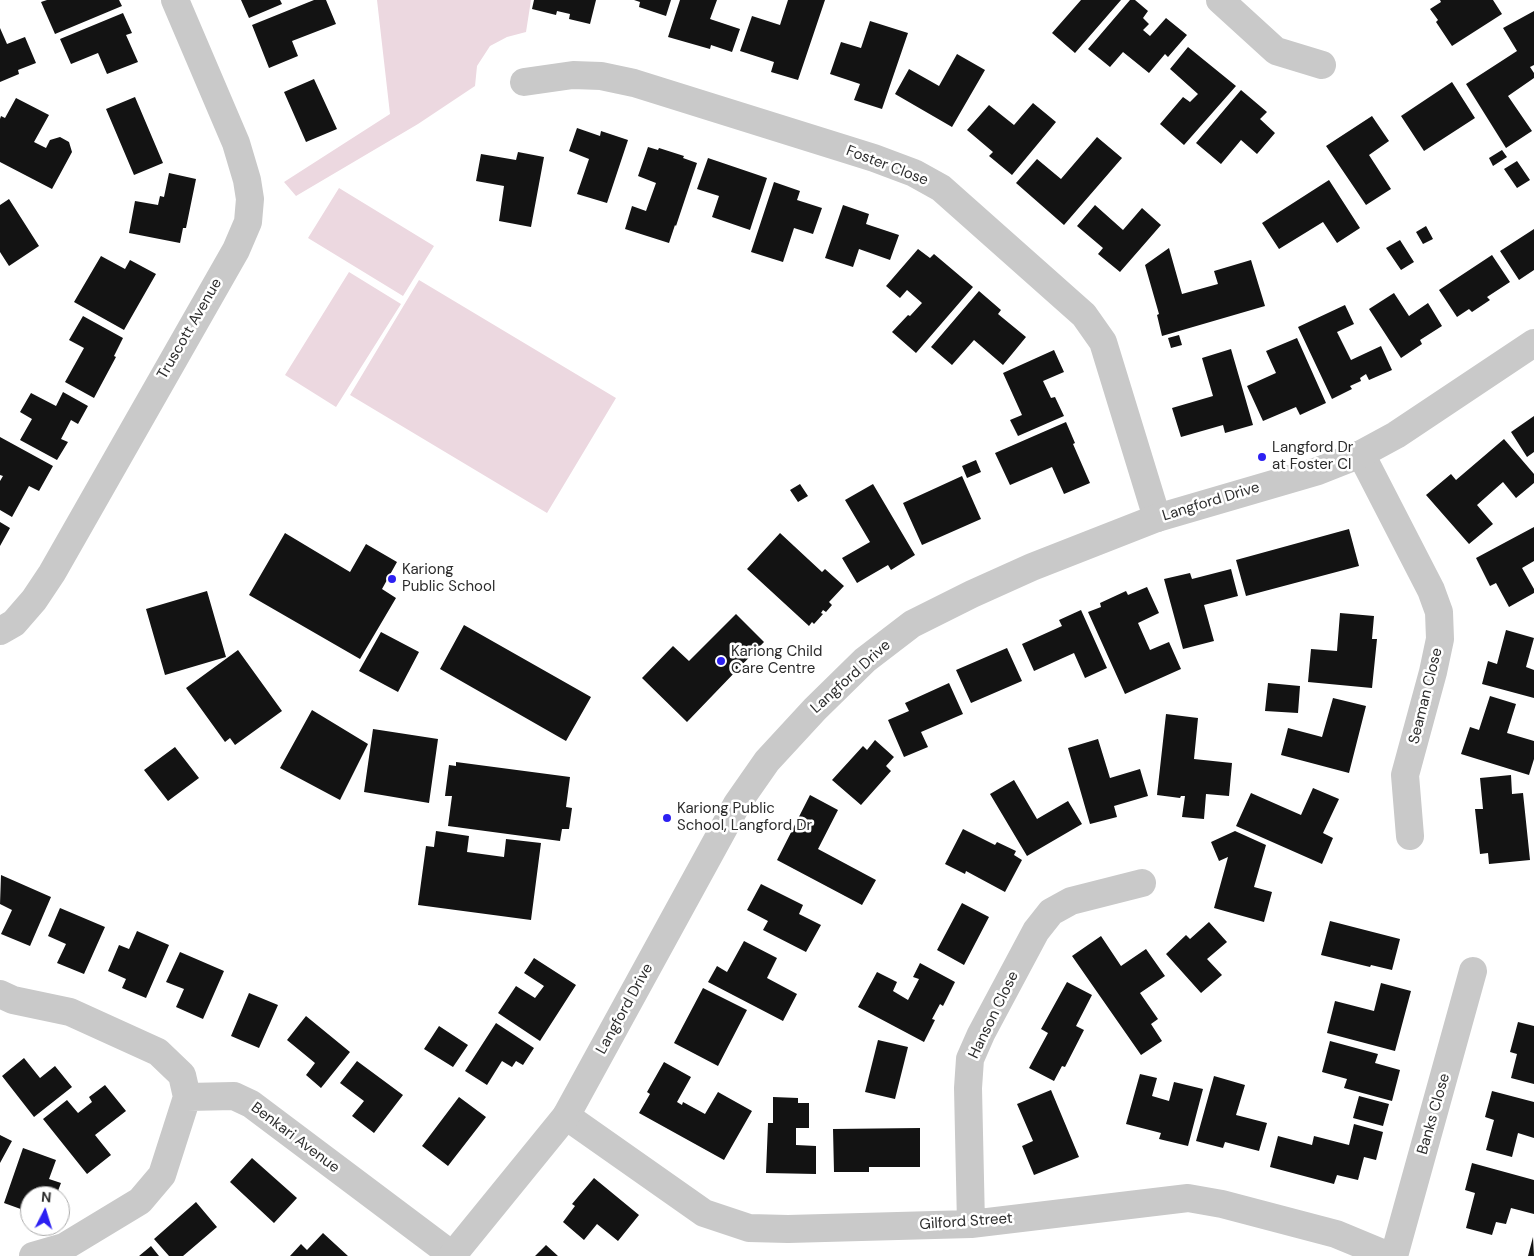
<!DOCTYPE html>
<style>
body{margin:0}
#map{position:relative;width:1534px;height:1256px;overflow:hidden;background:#fff;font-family:"DM Sans",sans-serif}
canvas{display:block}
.north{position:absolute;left:20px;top:1186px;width:50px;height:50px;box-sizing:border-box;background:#fff;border:1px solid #ababab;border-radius:50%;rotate:5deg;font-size:14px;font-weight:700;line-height:20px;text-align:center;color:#2c2c2c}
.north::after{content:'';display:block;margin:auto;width:18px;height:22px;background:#2c20f2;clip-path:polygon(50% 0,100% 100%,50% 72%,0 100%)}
</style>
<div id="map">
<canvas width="1534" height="1256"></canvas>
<div class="north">N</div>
</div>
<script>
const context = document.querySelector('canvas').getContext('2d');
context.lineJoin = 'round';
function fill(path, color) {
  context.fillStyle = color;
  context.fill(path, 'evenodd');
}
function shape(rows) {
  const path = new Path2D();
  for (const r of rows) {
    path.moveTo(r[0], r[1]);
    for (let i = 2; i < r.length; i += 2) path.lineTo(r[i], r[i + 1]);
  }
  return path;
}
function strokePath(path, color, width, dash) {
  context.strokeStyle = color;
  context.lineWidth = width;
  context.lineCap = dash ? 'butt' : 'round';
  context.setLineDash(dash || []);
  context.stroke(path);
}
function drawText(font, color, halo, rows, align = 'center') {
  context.font = font + ' "DM Sans",sans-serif';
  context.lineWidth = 5;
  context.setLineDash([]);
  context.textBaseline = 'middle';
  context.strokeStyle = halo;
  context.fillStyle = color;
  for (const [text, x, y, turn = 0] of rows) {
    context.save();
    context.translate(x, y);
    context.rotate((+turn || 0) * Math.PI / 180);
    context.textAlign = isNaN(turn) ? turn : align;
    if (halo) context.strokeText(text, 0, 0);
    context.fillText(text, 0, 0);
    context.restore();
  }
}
fill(shape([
 [377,0,531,0,526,32,507,37,490,46,477,66,475,86,418,124,296,196,284,182,390,114],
 [339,188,434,246,403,296,308,238],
 [349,272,401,304,336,407,285,375],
 [419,280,616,398,547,513,350,395]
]), '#ecd8e0');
fill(shape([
 [47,0,119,0,122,6,55,34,41,2],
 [241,0,280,0,282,4,249,18],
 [314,0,326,0,336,24,292,41,298,56,269,68,252,25],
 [534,0,596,0,590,24,569,19,570,14,557,11,556,15,532,9],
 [634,0,671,0,666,16,639,7,640,2],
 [680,0,717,0,710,19,740,29,732,52,711,45,710,49,668,37],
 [788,0,825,0,798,80,771,72,774,62,740,51,752,16,780,25],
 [1081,0,1121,0,1075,53,1052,33],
 [1130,0,1135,0,1148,11,1143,18,1149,24,1143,30,1150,36,1166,18,1187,35,1168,57,1165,54,1149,73,1123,52,1110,67,1088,49],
 [1440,0,1493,0,1502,14,1452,46,1436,22,1438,20,1430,9,1441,2],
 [1534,11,1534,65,1530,67,1534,73,1534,78,1508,96,1532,131,1506,148,1466,84,1517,51,1503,28],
 [123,13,132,33,126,35,138,62,107,74,98,53,71,64,60,39],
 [870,21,908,33,882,109,854,100,860,84,830,74,841,42,861,48],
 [0,28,7,44,25,37,36,63,18,70,19,74,0,82],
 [1188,47,1236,86,1184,145,1160,124,1183,97,1190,102,1198,94,1170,69],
 [957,54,985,70,952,127,895,94,909,69,939,86],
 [314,79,337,129,306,142,284,92],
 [1452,82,1475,118,1424,151,1401,116],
 [1241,90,1267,112,1260,119,1275,133,1257,154,1241,140,1221,164,1196,143],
 [135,97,163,163,134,175,106,109],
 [16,98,49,115,34,142,46,148,50,140,60,137,69,142,72,152,52,189,0,162,0,119,1,116,5,118],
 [1033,103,1056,122,1012,175,989,156,993,152,967,130,989,105,1014,125],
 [1372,116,1389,141,1369,155,1391,189,1366,205,1326,146],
 [577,128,600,136,601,131,628,140,607,203,577,194,589,159,569,151],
 [1097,137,1122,158,1064,225,1016,183,1037,159,1061,179],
 [648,147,658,150,659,148,684,156,683,158,697,163,676,226,675,225,669,243,625,229,632,206,646,211,656,183,638,176],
 [1502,150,1507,157,1493,166,1489,158],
 [518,152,544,157,531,227,499,221,504,186,476,181,481,154,516,160],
 [708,158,767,178,750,230,712,217,719,196,697,189],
 [1517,161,1530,180,1517,188,1504,169],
 [169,173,196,179,186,228,183,228,180,243,129,233,135,201,158,205,160,196,164,197],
 [1329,180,1360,228,1337,243,1323,222,1279,249,1262,223],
 [774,182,800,191,797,200,822,208,813,234,794,228,783,262,751,252],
 [9,199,39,246,9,266,0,252,0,205],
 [843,205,869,214,866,224,899,235,890,260,859,249,853,267,825,258],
 [1095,205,1123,230,1142,208,1161,225,1120,272,1098,254,1103,248,1077,226],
 [1426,226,1433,239,1423,244,1416,232],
 [1534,229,1534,270,1519,280,1500,251],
 [1400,240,1414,262,1401,270,1386,248],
 [1169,248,1182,294,1218,284,1214,271,1251,260,1265,306,1162,336,1157,315,1159,314,1145,265],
 [918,249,930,258,934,254,973,287,916,353,892,332,908,315,910,316,922,303,907,290,900,298,886,286],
 [1492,255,1510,282,1487,297,1490,300,1472,312,1469,309,1457,317,1439,290],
 [101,256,125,269,130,260,156,274,124,330,74,302],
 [979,291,1001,310,998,314,1026,337,1003,365,974,340,952,365,931,347],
 [1394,293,1409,316,1428,303,1442,326,1420,340,1422,344,1401,358,1369,309],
 [1345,305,1354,324,1337,332,1351,360,1381,346,1392,370,1369,380,1366,374,1360,378,1361,381,1350,386,1352,389,1332,399,1298,327],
 [83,316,123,338,114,356,116,357,94,398,65,382,84,348,69,340],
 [1179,335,1182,345,1171,348,1168,338],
 [1297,338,1326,403,1300,415,1296,407,1263,421,1247,386,1276,373,1266,351],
 [1231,349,1253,425,1225,433,1223,425,1181,437,1172,408,1213,396,1202,358],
 [1054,350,1064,372,1043,381,1051,398,1055,397,1064,416,1018,436,1010,420,1022,415,1003,373],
 [63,392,88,406,78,424,71,420,61,439,68,442,57,460,20,440,32,419,20,412,31,393,56,406],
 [1534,416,1534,452,1527,457,1511,432],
 [1066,422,1075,443,1073,444,1090,483,1064,494,1052,467,1010,485,995,453],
 [0,437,53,466,39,491,29,486,12,517,0,510,0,481,3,476,0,475],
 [1504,439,1534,474,1534,483,1516,498,1503,482,1477,505,1493,524,1469,544,1426,495,1451,474,1456,480],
 [976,460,981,472,967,478,962,466],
 [962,476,981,519,922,545,903,503],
 [800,484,808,496,798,502,790,490],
 [873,484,915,555,891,570,888,565,857,583,842,558,870,542,845,500],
 [0,522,10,528,0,546],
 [1534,527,1534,561,1522,568,1534,589,1534,593,1509,607,1496,583,1490,586,1476,558],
 [1349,529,1359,566,1246,596,1236,560],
 [285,533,350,572,366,544,397,562,382,589,396,598,360,659,249,595],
 [780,533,822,572,825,569,844,586,829,602,832,605,826,612,823,610,821,613,823,614,814,624,812,622,809,626,747,569],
 [1231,569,1238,596,1204,605,1214,641,1183,649,1164,579,1190,573,1192,579],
 [1147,587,1159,613,1138,623,1150,650,1169,642,1181,669,1125,694,1088,612,1101,607,1100,603,1126,591,1128,595],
 [207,591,226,657,165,675,146,609],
 [1081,610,1107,668,1085,678,1074,653,1034,671,1022,644,1062,626,1059,620],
 [1340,613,1374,616,1372,639,1377,639,1372,688,1308,682,1311,649,1337,651],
 [736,614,764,642,687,722,642,678,673,646,689,661],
 [464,625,591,697,566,741,440,669],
 [1506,630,1534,638,1526,667,1534,670,1534,698,1482,684,1488,661,1497,664],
 [381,632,419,652,398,692,359,671],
 [1007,648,1022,681,971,703,956,670],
 [238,650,282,711,235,745,230,738,225,742,186,688],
 [949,683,963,714,921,732,928,747,904,757,888,720,909,711,905,703],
 [1268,683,1300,686,1298,713,1265,711],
 [1490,696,1516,704,1507,733,1534,741,1534,759,1529,775,1461,754,1470,727,1479,730],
 [1333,698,1366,706,1349,773,1281,755,1288,728,1322,737],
 [312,710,368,744,340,800,280,768],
 [1166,714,1198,718,1194,759,1232,763,1229,796,1206,794,1204,819,1182,817,1185,796,1181,796,1180,798,1157,795],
 [373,729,438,739,429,803,364,792],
 [1098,739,1110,778,1140,769,1148,796,1114,806,1117,817,1090,824,1068,748],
 [875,740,894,757,886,766,891,771,861,805,832,780,863,746,867,750],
 [175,747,199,778,168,801,144,770],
 [456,762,570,777,566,807,572,808,569,829,562,829,560,841,448,826,452,796,445,796,449,765,456,766],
 [1511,775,1512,794,1523,793,1530,860,1489,864,1488,853,1480,854,1475,809,1483,809,1480,778],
 [1014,780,1037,819,1068,801,1082,824,1027,856,990,794],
 [1313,788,1339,799,1323,833,1333,838,1322,864,1236,826,1251,793,1301,815],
 [810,795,838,810,818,849,876,880,862,905,777,860],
 [963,829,995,845,997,842,1016,851,1014,855,1022,860,1005,892,966,871,965,874,945,864],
 [436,831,469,836,467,852,504,857,506,839,541,843,531,920,418,905,426,846,434,847],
 [1235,831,1266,845,1254,887,1272,892,1264,922,1214,908,1228,857,1219,861,1211,842],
 [1,875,51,897,30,946,1,934,12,910,0,904],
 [761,884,803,905,799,914,821,925,806,952,763,930,768,921,747,910],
 [962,903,989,917,964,965,937,950],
 [60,908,105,927,84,974,57,963,66,944,48,936],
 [1330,921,1400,939,1392,970,1371,965,1370,967,1321,955],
 [1209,922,1227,942,1207,959,1222,975,1201,993,1166,954,1186,935,1190,939],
 [137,931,169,945,146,998,122,988,126,979,108,971,119,945,129,949],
 [1101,936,1121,966,1146,949,1165,976,1140,993,1158,1019,1151,1024,1162,1041,1141,1055,1072,956],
 [744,941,777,958,767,978,797,994,783,1021,708,982,717,966,727,972],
 [180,952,224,971,203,1019,176,1007,184,989,166,982],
 [534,958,576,985,540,1041,498,1013,516,986,535,998,544,986,524,973],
 [920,963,955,982,943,1006,940,1004,932,1019,935,1020,924,1042,858,1007,877,972,897,982,893,991,908,1000,919,979,913,977],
 [1067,982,1092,995,1076,1026,1084,1030,1065,1067,1062,1066,1054,1081,1029,1068,1048,1033,1041,1029],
 [1381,983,1411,991,1395,1051,1327,1033,1335,1001,1374,1011],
 [703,988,747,1010,718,1066,674,1043],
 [249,993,278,1005,259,1048,231,1036],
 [306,1016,350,1052,321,1088,306,1075,315,1063,287,1040],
 [1518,1022,1534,1026,1534,1084,1511,1078,1517,1054,1510,1052],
 [496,1023,534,1048,523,1065,516,1061,512,1067,502,1061,487,1085,465,1071],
 [439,1026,468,1045,453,1067,424,1049],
 [878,1040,908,1047,895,1099,865,1092],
 [1330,1041,1378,1054,1375,1063,1400,1070,1392,1101,1344,1088,1347,1079,1322,1072],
 [24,1058,40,1078,55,1066,72,1087,34,1117,2,1076],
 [357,1061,403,1095,374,1133,352,1116,364,1101,340,1083],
 [664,1062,691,1077,677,1102,682,1105,683,1102,705,1114,718,1092,752,1111,724,1160,639,1113,650,1094,647,1092],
 [1140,1074,1157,1078,1152,1096,1169,1101,1174,1082,1203,1089,1188,1146,1159,1139,1161,1133,1126,1124],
 [1214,1076,1245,1085,1236,1115,1267,1123,1259,1151,1225,1142,1223,1148,1196,1141],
 [105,1085,126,1111,95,1135,111,1155,87,1174,43,1119,67,1100,78,1113,92,1102,89,1097],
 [1051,1090,1079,1157,1034,1175,1022,1146,1033,1141,1017,1104],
 [1492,1091,1534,1102,1534,1138,1518,1133,1512,1157,1486,1150,1494,1120,1485,1117],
 [1359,1096,1389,1104,1383,1126,1353,1118],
 [459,1097,486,1117,448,1166,422,1146],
 [773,1097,798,1098,798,1103,809,1103,809,1128,796,1128,796,1145,816,1146,816,1174,766,1173,768,1123,773,1123],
 [1354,1124,1383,1132,1376,1160,1364,1157,1358,1180,1337,1175,1334,1184,1270,1167,1278,1136,1312,1145,1314,1136,1349,1145],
 [920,1128,920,1167,869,1167,869,1172,834,1172,833,1129],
 [0,1135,12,1141,0,1163],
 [23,1148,56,1160,49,1179,61,1183,56,1196,30,1196,29,1212,4,1203],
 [252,1158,297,1198,274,1223,230,1182],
 [1472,1163,1534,1180,1534,1214,1511,1208,1506,1224,1496,1222,1492,1235,1466,1228,1475,1193,1465,1190],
 [594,1178,639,1215,618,1241,597,1224,584,1240,563,1222,575,1206,572,1204],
 [196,1202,217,1227,183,1256,169,1256,154,1239],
 [323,1233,348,1256,290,1256,301,1244,307,1250],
 [1533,1237,1534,1256,1528,1256],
 [546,1245,558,1256,535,1256],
 [151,1246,159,1256,139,1256]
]), '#131313');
strokePath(shape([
 [1220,0,1276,51,1322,65],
 [524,82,573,75,601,76,634,83,874,158,914,173,941,188,1084,315,1103,342,1157,518],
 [1361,454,1431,590,1439,612,1440,639,1433,672,1405,775,1410,836],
 [0,631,14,623,34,600,52,573,236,250,248,222,250,199,247,180,236,143,175,0],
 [0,994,13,1000,70,1012,158,1052,182,1075,187,1097,234,1096,251,1104,452,1255],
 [566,1116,704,1213,749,1228,788,1229,971,1224,1188,1198,1222,1204,1336,1234,1389,1256],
 [971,1224,968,1088,970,1059,981,1034,1036,931,1051,912,1071,901,1142,883],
 [33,1256,64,1247,140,1201,162,1175,187,1097],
 [1394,1256,1473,971]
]), '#c9c9c9', 28);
strokePath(shape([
 [452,1256,566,1116,737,804,767,761,815,709,865,660,912,624,972,594,1032,567,1157,518,1318,471,1361,454,1396,435,1534,343]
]), '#c9c9c9', 28);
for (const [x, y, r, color] of [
 [1262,457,5,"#2c20f2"],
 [392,579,5,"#2c20f2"],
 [721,661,5,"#2c20f2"],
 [667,818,5,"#2c20f2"]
]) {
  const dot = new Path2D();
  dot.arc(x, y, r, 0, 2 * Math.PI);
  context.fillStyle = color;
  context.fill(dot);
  strokePath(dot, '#fff', 2);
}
drawText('15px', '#2c2c2c', '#fff', [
 ["Foster Close",887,166,21],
 ["Truscott Avenue",190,329,-60],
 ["Langford Drive",1211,502,-17],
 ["Langford Drive",851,677,-42],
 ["Seaman Close",1426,696,-76],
 ["Langford Drive",625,1009,-61],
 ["Hanson Close",994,1015,-64],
 ["Banks Close",1434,1114,-74],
 ["Benkari Avenue",295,1138,37],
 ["Gilford Street",966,1222,-4]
]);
drawText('15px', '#2c2c2c', '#fff', [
 ["Langford Dr",1272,448],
 ["at Foster Cl",1272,465],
 ["Kariong",402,570],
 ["Public School",402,587],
 ["Kariong Child",731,652],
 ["Care Centre",731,669],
 ["Kariong Public",677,809],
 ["School, Langford Dr",677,826]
], 'left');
</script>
